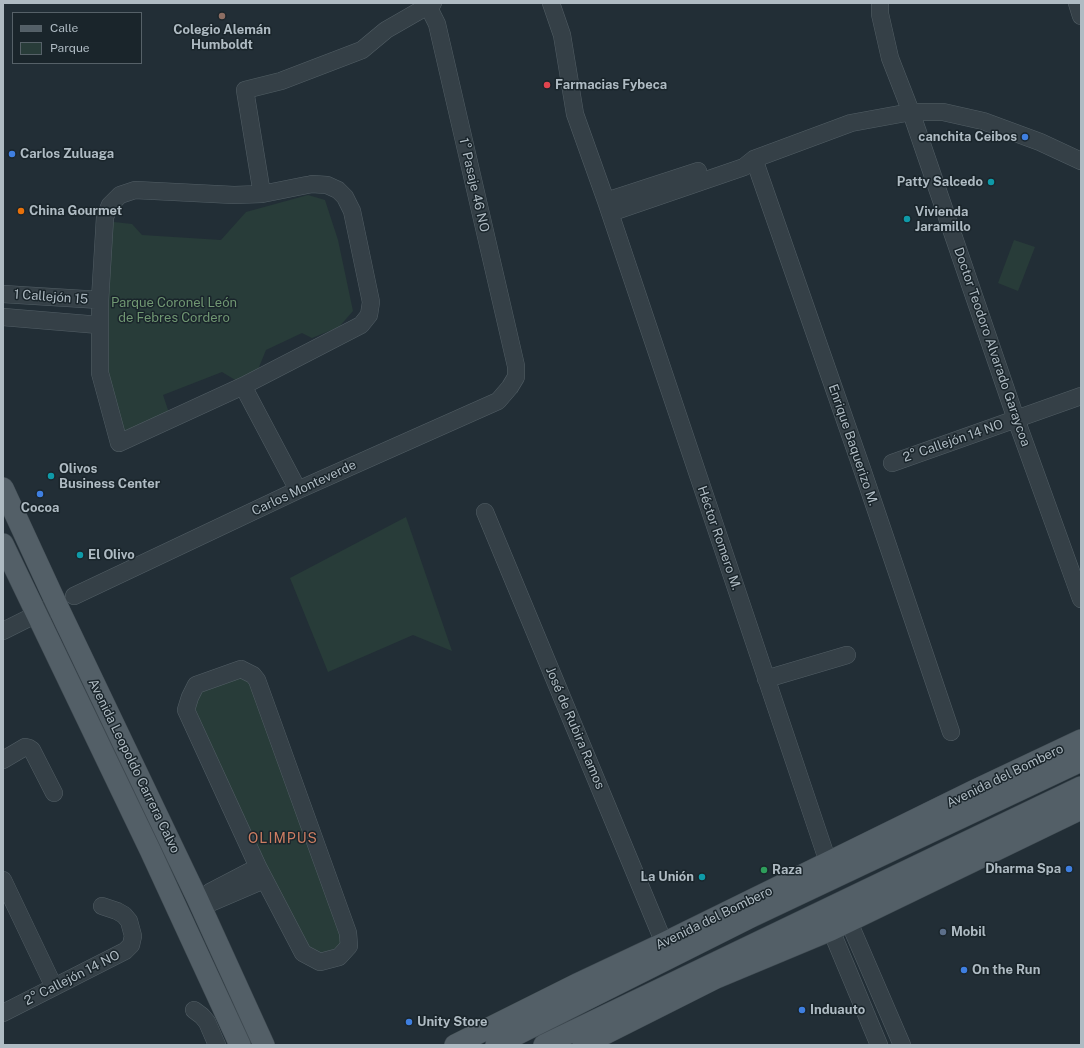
<!DOCTYPE html>
<meta charset="utf-8">
<style>
body{margin:0}
#map{position:relative;width:1084px;height:1048px;overflow:hidden;background:#222e36;font-family:"Public Sans",sans-serif}
canvas{display:block}
.frame{position:absolute;inset:0;border:4px solid #afbbc3;pointer-events:none}
.legend{position:absolute;left:12px;top:12px;width:130px;height:52px;box-sizing:border-box;background:#1a252b;border:1px solid #566168;margin:0;padding:5px 7px;list-style:none;font-size:12px;color:#afbbc3}
.legend li{display:flex;align-items:center;gap:8px;height:20px}
.legend b{width:20px;border:1px solid #566168}
</style>
<div id="map">
<canvas width="1084" height="1048"></canvas>
<div class="frame"></div>
<ul class="legend">
<li><b style="height:5px;background:#535f67"></b>Calle</li>
<li><b style="height:11px;background:#283c39"></b>Parque</li>
</ul>
</div>
<script>
const context = document.querySelector('canvas').getContext('2d');
context.lineJoin = 'round';
function fill(path, color) {
  context.fillStyle = color;
  context.fill(path, 'evenodd');
}
function shape(rows) {
  const path = new Path2D();
  for (const r of rows) {
    path.moveTo(r[0], r[1]);
    for (let i = 2; i < r.length; i += 2) path.lineTo(r[i], r[i + 1]);
  }
  return path;
}
function strokePath(path, color, width, dash) {
  context.strokeStyle = color;
  context.lineWidth = width;
  context.lineCap = dash ? 'butt' : 'round';
  context.setLineDash(dash || []);
  context.stroke(path);
}
function drawText(font, color, halo, rows, align = 'center') {
  context.font = font + ' "Public Sans",sans-serif';
  context.lineWidth = 3;
  context.setLineDash([]);
  context.textBaseline = 'middle';
  context.strokeStyle = halo;
  context.fillStyle = color;
  for (const [text, x, y, turn = 0] of rows) {
    context.save();
    context.translate(x, y);
    context.rotate((+turn || 0) * Math.PI / 180);
    context.textAlign = isNaN(turn) ? turn : align;
    if (halo) context.strokeText(text, 0, 0);
    context.fillText(text, 0, 0);
    context.restore();
  }
}
fill(shape([
 [308,195,325,200,338,240,353,311,339,327,312,338,302,333,266,350,257,372,237,381,222,372,163,395,171,419,119,443,100,373,105,221,132,224,142,235,221,240,246,212],
 [1014,240,1035,247,1018,291,998,283],
 [406,517,452,651,413,635,328,672,290,578],
 [253,675,348,933,339,957,303,953,190,697,196,685]
]), '#283c39');
const minor = shape([
 [551,3,562,35,575,114,606,201,828,862],
 [880,3,880,14,890,58,911,112,1016,419,1081,599],
 [1077,3,1081,16],
 [754,159,862,469,951,732],
 [312,184,327,185,338,190,345,197,352,211,371,302,369,315,361,325,243,386,119,443,100,373,100,300,105,217,110,205,120,195,135,190,234,195,262,194,312,184],
 [262,194,245,90,281,81,362,50,386,30,433,3],
 [606,201,698,171],
 [610,213,744,167,754,159,851,123,911,112,943,112,983,121,1040,142,1081,161],
 [3,294,100,300],
 [3,317,99,325],
 [243,386,298,490],
 [892,463,1081,396],
 [485,512,664,943],
 [74,596,298,490,498,401,510,387,516,377,516,366,437,24,428,6],
 [3,631,47,609],
 [241,669,253,675,257,680,348,933,349,946,339,957,320,962,303,953,258,867,186,710,190,697,196,685,241,669],
 [766,679,847,655],
 [3,760,25,747,29,748,32,750,54,793],
 [3,880,54,987],
 [210,892,258,867],
 [201,907,264,880],
 [849,922,902,1045],
 [831,930,879,1045],
 [194,1010,202,1016,207,1022,217,1045],
 [3,1013,125,951,131,945,133,936,129,921,124,915,117,911,102,906]
]);
const major = shape([
 [3,488,57,605,197,898,264,1045],
 [3,544,150,850,240,1045],
 [455,1045,577,984,664,943,973,791,1081,740],
 [496,1045,751,917,1081,761],
 [544,1045,1081,787],
 [583,1045,716,978,831,930,1081,809]
]);
strokePath(minor, '#525e65', 18);
strokePath(major, '#3e4950', 22);
strokePath(minor, '#354047', 17);
strokePath(major, '#535f67', 21);
for (const [x, y, r, color] of [
 [222,16,4,"#8d6e63"],
 [547,85,4,"#e0444e"],
 [1025,137,4,"#3f7fe0"],
 [12,154,4,"#3f7fe0"],
 [991,182,4,"#0f9aa8"],
 [21,211,4,"#e8710a"],
 [907,219,4,"#0f9aa8"],
 [51,476,4,"#0f9aa8"],
 [40,494,4,"#3f7fe0"],
 [80,555,4,"#0f9aa8"],
 [1069,869,4,"#3f7fe0"],
 [764,870,4,"#2e9e5b"],
 [702,877,4,"#0f9aa8"],
 [943,932,4,"#5c6f8a"],
 [964,970,4,"#3f7fe0"],
 [802,1010,4,"#3f7fe0"],
 [409,1022,4,"#3f7fe0"]
]) {
  const dot = new Path2D();
  dot.arc(x, y, r, 0, 2 * Math.PI);
  context.fillStyle = color;
  context.fill(dot);
  strokePath(dot, '#1a252b', 1.5);
}
drawText('bold 13px', '#afbbc3', '#1a252b', [
 ["Colegio Alemán",222,30,"center"],
 ["Humboldt",222,45,"center"],
 ["Farmacias Fybeca",555,85],
 ["canchita Ceibos",1017,137,"right"],
 ["Carlos Zuluaga",20,154],
 ["Patty Salcedo",983,182,"right"],
 ["China Gourmet",29,211],
 ["Vivienda",915,212],
 ["Jaramillo",915,227],
 ["Olivos",59,469],
 ["Business Center",59,484],
 ["Cocoa",40,508,"center"],
 ["El Olivo",88,555],
 ["Dharma Spa",1061,869,"right"],
 ["Raza",772,870],
 ["La Unión",694,877,"right"],
 ["Mobil",951,932],
 ["On the Run",972,970],
 ["Induauto",810,1010],
 ["Unity Store",417,1022]
], 'left');
drawText('13px', '#afbbc3', '#1a252b', [
 ["1° Pasaje 46 NO",474,185,77],
 ["1 Callejón 15",51,297,4],
 ["Doctor Teodoro Alvarado Garaycoa",992,347,71],
 ["2° Callejón 14 NO",953,441,-19],
 ["Enrique Baquerizo M.",853,445,71],
 ["Carlos Monteverde",304,488,-25],
 ["Héctor Romero M.",719,538,71],
 ["José de Rubira Ramos",575,728,67],
 ["Avenida Leopoldo Carrera Calvo",134,766,64],
 ["Avenida del Bombero",1005,776,-26],
 ["Avenida del Bombero",714,918,-26],
 ["2° Callejón 14 NO",72,978,-27]
]);
drawText('13px', '#709772', '#1a252b', [
 ["Parque Coronel León",174,303],
 ["de Febres Cordero",174,318]
]);
context.letterSpacing = '1px';
drawText('14px', '#cc7d62', '#1a252b', [
 ["OLIMPUS",283,839]
]);
context.letterSpacing = '0px';
</script>
